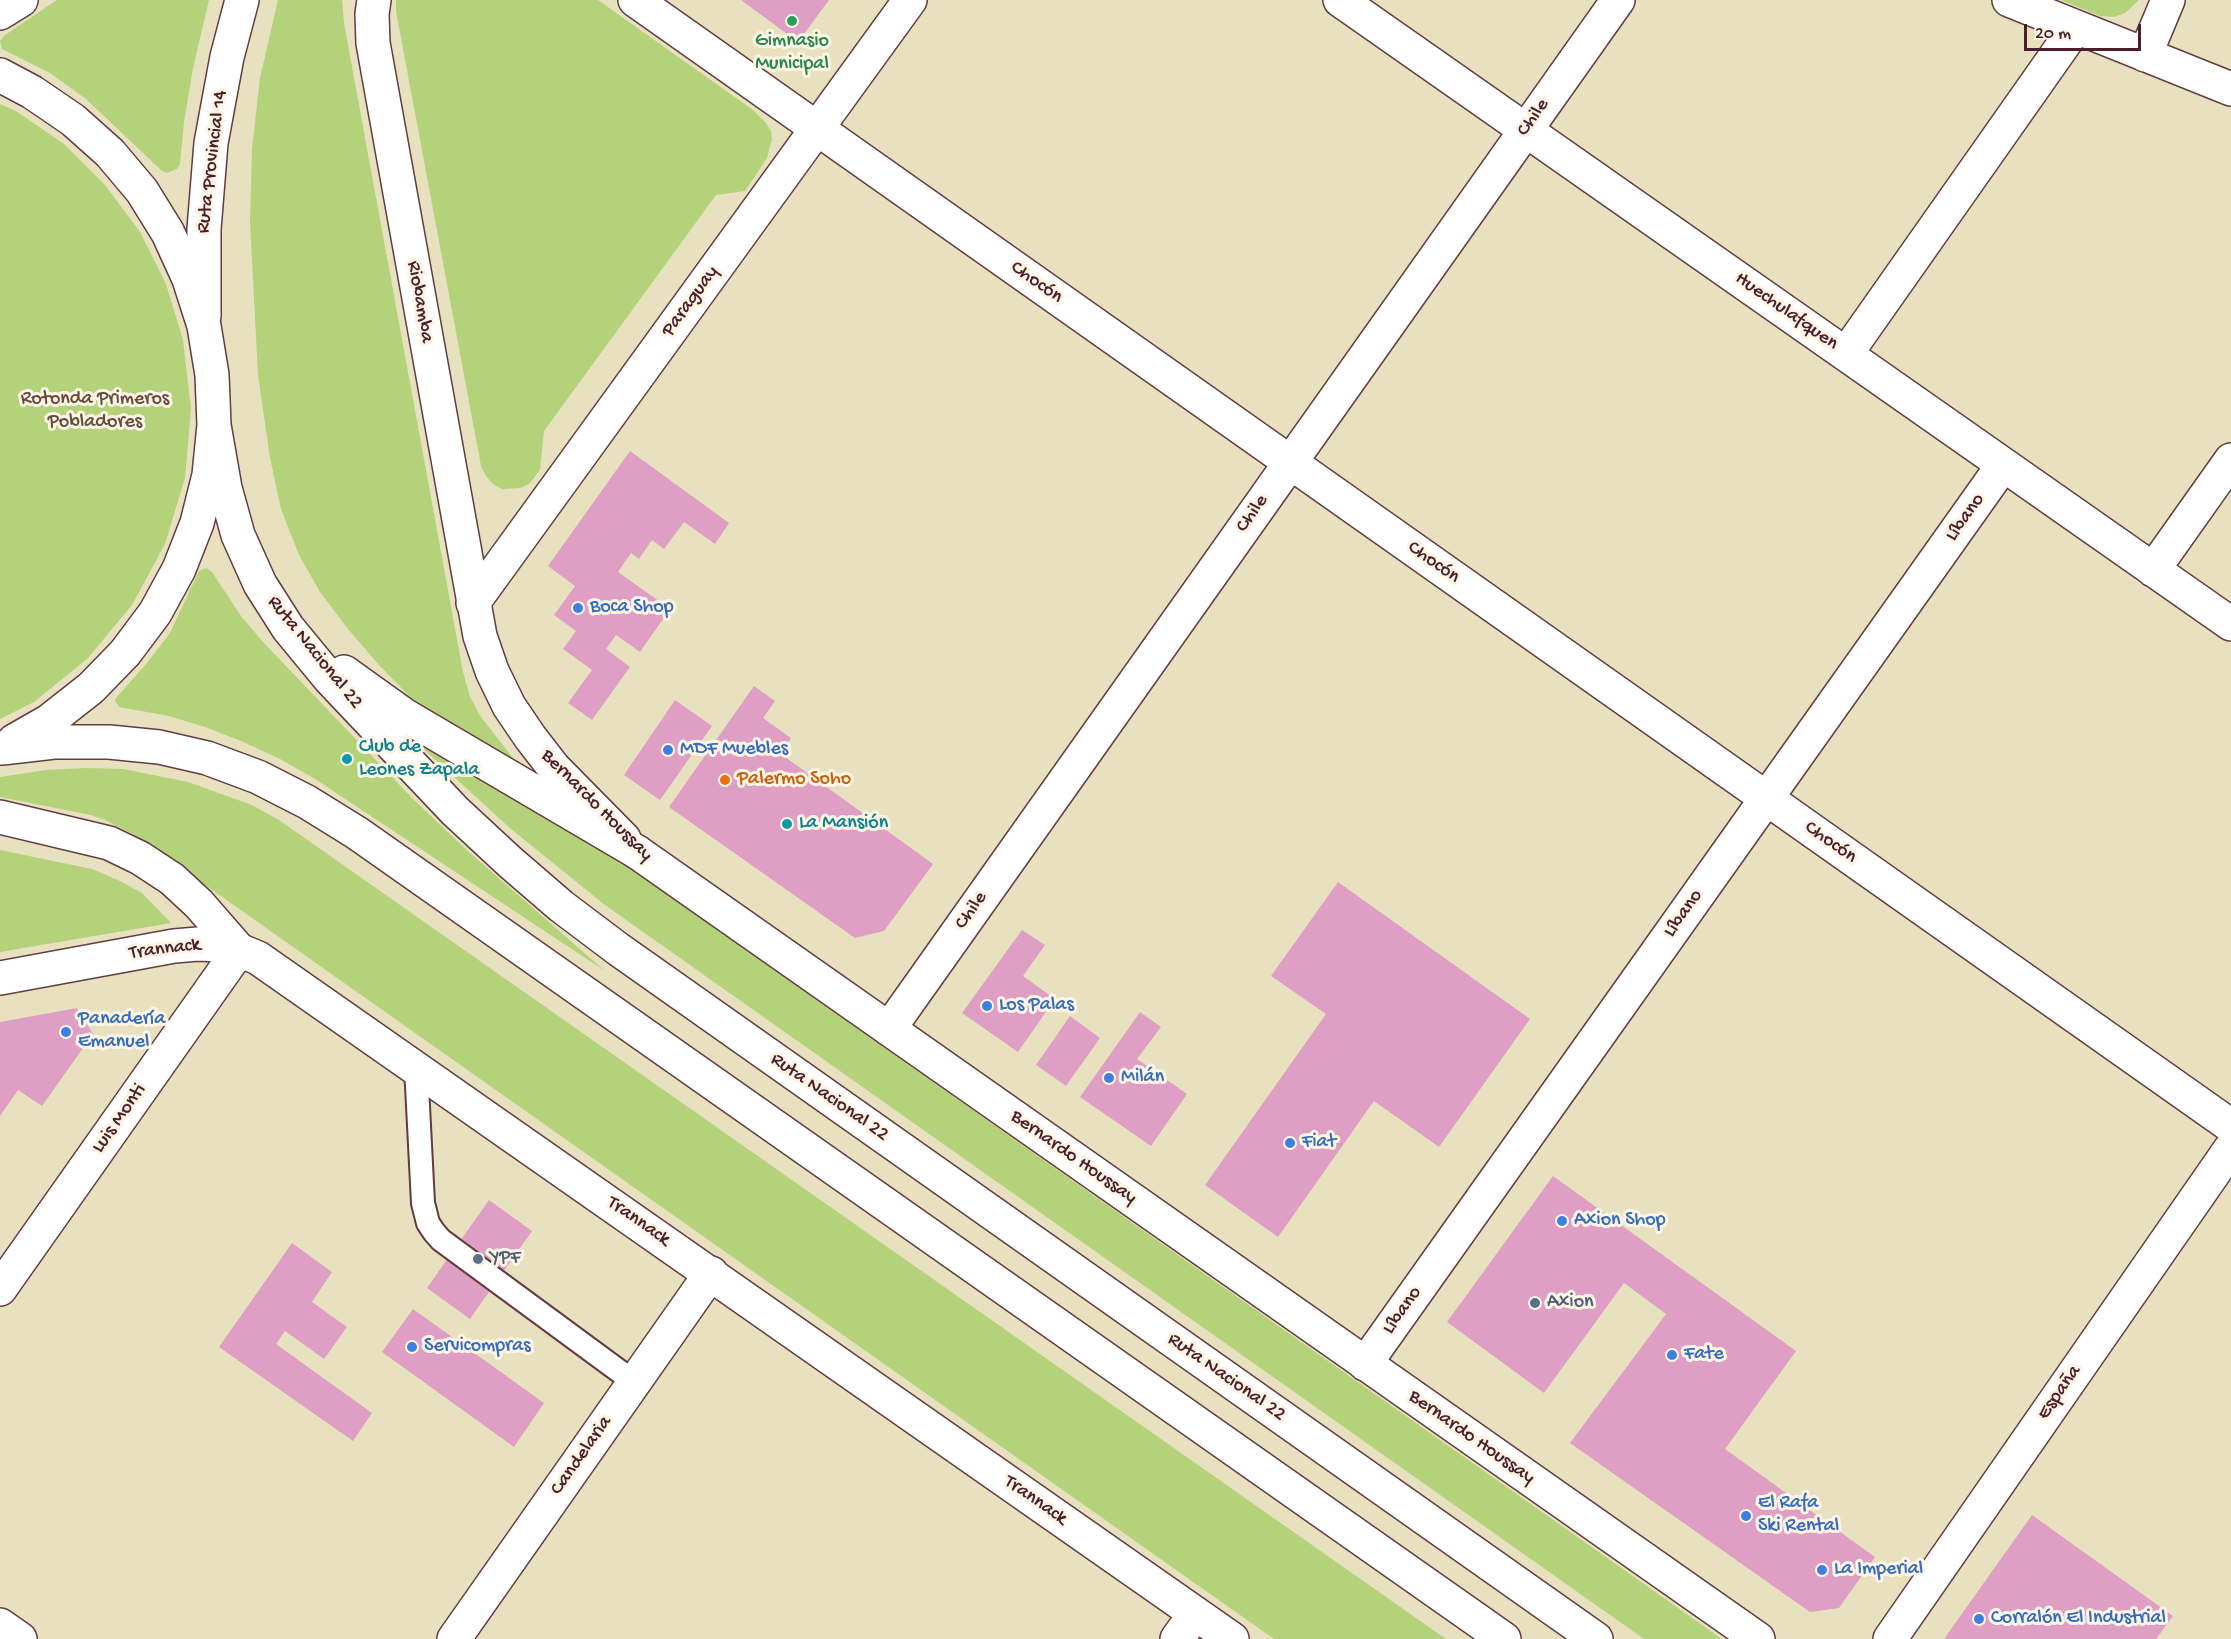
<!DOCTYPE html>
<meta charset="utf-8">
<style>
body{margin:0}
#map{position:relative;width:2231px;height:1639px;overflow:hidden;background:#e8e1bf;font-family:"Gochi Hand",sans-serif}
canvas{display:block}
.scale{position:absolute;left:2024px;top:24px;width:117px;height:27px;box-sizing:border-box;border:3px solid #4a1f2b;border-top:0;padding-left:8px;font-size:18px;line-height:21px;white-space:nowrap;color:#4a1f2b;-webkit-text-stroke:4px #fcf5e5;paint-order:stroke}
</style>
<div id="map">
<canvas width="2231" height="1639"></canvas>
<div class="scale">20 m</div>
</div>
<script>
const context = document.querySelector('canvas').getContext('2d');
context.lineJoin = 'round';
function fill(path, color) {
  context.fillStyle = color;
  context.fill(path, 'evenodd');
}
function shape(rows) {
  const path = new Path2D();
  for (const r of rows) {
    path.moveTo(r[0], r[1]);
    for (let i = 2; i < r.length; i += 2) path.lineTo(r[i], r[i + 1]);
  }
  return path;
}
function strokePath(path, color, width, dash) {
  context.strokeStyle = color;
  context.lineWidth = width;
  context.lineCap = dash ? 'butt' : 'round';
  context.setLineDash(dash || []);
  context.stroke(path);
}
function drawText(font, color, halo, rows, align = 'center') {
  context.font = font + ' "Gochi Hand",sans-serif';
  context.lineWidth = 6;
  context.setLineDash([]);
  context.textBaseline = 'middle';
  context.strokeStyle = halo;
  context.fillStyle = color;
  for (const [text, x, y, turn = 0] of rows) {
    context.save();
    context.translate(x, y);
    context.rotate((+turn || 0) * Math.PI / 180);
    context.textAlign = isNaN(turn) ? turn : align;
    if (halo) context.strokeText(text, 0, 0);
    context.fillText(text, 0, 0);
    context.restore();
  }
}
fill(shape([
 [57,0,209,0,193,68,184,122,180,164,177,169,167,173,162,171,86,99,50,73,2,49,0,41,5,35],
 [278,0,342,0,344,23,463,672,470,697,481,717,523,771,441,721,411,698,379,665,348,629,320,592,299,555,281,509,270,458,258,375,250,222,252,149,260,78],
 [396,0,598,0,753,110,766,123,771,131,772,139,767,158,745,191,716,195,544,431,540,470,530,483,521,488,502,489,493,484,486,476,481,466,396,11],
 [2061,0,2139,0,2125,13,2114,17,2100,16],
 [0,104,16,111,64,144,105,185,140,232,166,284,183,340,191,409,185,478,165,544,132,605,88,658,34,702,0,719],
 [206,568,212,572,241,616,263,642,413,799,470,853,605,971,315,779,280,759,241,741,205,727,169,716,119,707,115,701,116,698,147,663,170,633,199,571],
 [395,723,604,850,1722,1639,1644,1639,605,905,511,829],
 [86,768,123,769,188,782,252,805,279,820,1446,1639,1274,1639,133,834,105,820,91,815,0,797,0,777,46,770],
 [0,850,92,869,118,880,142,893,171,923,0,952]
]), '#b3d27a');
fill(shape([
 [741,0,829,0,798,42],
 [630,451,729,523,715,544,684,522,664,549,652,540,639,559,631,553,618,572,670,609,640,652,616,635,606,649,630,667,592,720,568,703,592,670,563,649,576,631,554,615,575,586,548,566],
 [754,686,775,701,763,718,791,738,781,754,933,864,884,931,855,938,669,807],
 [675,700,712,726,660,800,624,775],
 [1338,882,1530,1019,1439,1147,1374,1101,1278,1237,1205,1185,1326,1014,1271,976],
 [1022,930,1045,945,1023,976,1055,999,1018,1052,962,1013],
 [77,1008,93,1034,42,1106,18,1090,0,1116,0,1022],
 [1140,1012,1161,1027,1137,1059,1187,1094,1151,1146,1080,1097],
 [1070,1016,1100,1038,1066,1086,1036,1065],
 [1553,1176,1796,1351,1725,1449,1875,1557,1839,1608,1810,1612,1570,1443,1666,1314,1624,1283,1544,1393,1447,1322],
 [489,1200,532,1231,470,1319,427,1288],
 [292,1243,332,1272,312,1302,347,1327,324,1359,285,1331,276,1344,372,1413,353,1441,219,1347],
 [413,1309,544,1403,514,1447,382,1352],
 [2032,1515,2173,1616,2156,1639,1944,1639]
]), '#df9fc4');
const lane = shape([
 [416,1067,423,1203,428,1223,434,1232,441,1240,634,1382]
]);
const street = shape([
 [374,0,372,14,373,43,480,636,492,671,509,706,530,737,554,768,624,839],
 [635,0,2231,1126],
 [1340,0,2231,624],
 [2009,0,2231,89],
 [2145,55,2168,0],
 [1846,354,2076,27],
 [2153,570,2231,460],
 [473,603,910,0],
 [889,1029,1618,0],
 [0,1289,239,950],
 [1365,1364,2003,465],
 [0,1625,20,1639],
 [454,1639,711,1273],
 [1177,1639,1195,1614],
 [1890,1639,2231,1148]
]);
const secondary = shape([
 [0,13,21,0],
 [204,316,204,229,211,143,227,57,242,0],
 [637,852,1758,1639],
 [0,978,174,946,198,944,219,945,239,950,258,958,1232,1639]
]);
const primary = shape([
 [0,75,32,92,73,120,110,153,142,191,168,233,189,279,204,326,212,375,214,425,209,475,197,523,179,569,155,613,125,653,91,688,49,721,14,741],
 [214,425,225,488,238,535,260,584,288,628,330,679,455,811,510,862,561,906,618,949,1596,1639],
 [344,672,404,715,637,852],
 [2,748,54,742,109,742,159,747,207,758,258,777,307,802,357,833,1504,1639],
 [0,817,109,843,140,858,172,879,199,904,239,950]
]);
strokePath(lane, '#623c41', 26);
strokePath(street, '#623c41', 36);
strokePath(secondary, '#623c41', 36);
strokePath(primary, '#623c41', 36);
strokePath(lane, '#fff', 22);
strokePath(street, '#fff', 33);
strokePath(secondary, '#fff', 33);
strokePath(primary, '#fff', 33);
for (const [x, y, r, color] of [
 [792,21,6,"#2e9e5b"],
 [578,608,6,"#3f7fe0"],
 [668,750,6,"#3f7fe0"],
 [347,759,6,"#0f9aa8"],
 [725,780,6,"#e8710a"],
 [787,824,6,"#0f9aa8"],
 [987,1006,6,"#3f7fe0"],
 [66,1032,6,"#3f7fe0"],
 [1109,1078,6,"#3f7fe0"],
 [1290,1143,6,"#3f7fe0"],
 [1562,1221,6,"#3f7fe0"],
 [478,1259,6,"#5c6f8a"],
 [1535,1303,6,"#5c6f8a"],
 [412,1347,6,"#3f7fe0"],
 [1672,1355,6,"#3f7fe0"],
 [1746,1516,6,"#3f7fe0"],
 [1822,1570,6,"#3f7fe0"],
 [1979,1619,6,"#3f7fe0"]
]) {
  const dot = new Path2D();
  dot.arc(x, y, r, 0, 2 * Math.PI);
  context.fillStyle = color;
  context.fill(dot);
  strokePath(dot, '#fcf5e5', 2);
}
drawText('20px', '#27864d', '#fcf5e5', [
 ["Gimnasio",792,42],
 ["Municipal",792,65]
]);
drawText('20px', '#4a1f2b', '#fcf5e5', [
 ["Chile",1534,118,-55],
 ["Ruta Provincial 14",213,162,-83],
 ["Chocón",1036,283,35],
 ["Riobamba",419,302,80],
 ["Paraguay",691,302,-54],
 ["Huechulafquen",1786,312,35],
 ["Chile",1253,514,-55],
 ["Líbano",1966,518,-55],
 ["Chocón",1433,563,35],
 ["Ruta Nacional 22",314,653,51],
 ["Bernardo Houssay",596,806,45],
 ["Chocón",1830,843,35],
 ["Chile",972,911,-55],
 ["Líbano",1684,914,-55],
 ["Trannack",165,950,-7],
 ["Ruta Nacional 22",829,1098,35],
 ["Luis Monti",120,1119,-55],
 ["Bernardo Houssay",1073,1158,35],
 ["Trannack",638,1222,35],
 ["Líbano",1403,1311,-55],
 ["Ruta Nacional 22",1226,1378,35],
 ["España",2060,1393,-55],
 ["Bernardo Houssay",1471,1438,35],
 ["Candelaria",582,1456,-55],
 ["Trannack",1035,1501,35]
]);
drawText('20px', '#644c3f', '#fcf5e5', [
 ["Rotonda Primeros",95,400],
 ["Pobladores",95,423]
]);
drawText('20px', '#366cbe', '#fcf5e5', [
 ["Boca Shop",590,608],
 ["MDF Muebles",680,750],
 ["Los Palas",999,1006],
 ["Panadería",78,1020],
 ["Emanuel",78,1043],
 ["Milán",1121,1078],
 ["Fiat",1302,1143],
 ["Axion Shop",1574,1221],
 ["Servicompras",424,1347],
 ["Fate",1684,1355],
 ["El Rafa",1758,1504],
 ["Ski Rental",1758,1527],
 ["La Imperial",1834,1570],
 ["Corralón El Industrial",1991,1619]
], 'left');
drawText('20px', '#0d838f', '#fcf5e5', [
 ["Club de",359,748],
 ["Leones Zapala",359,771],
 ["La Mansión",799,824]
], 'left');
drawText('20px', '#c56008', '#fcf5e5', [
 ["Palermo Soho",737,780]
], 'left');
drawText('20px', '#4e5e75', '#fcf5e5', [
 ["YPF",490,1259],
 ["Axion",1547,1303]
], 'left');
</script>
